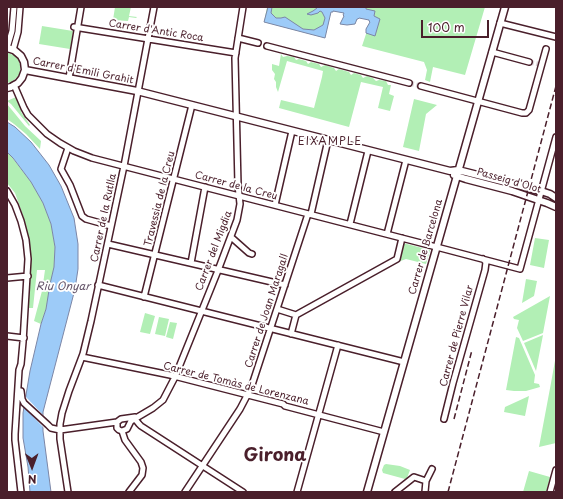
<!DOCTYPE html>
<meta charset="utf-8">
<style>
body{margin:0}
#map{position:relative;width:563px;height:499px;overflow:hidden;background:#fff;font-family:"Playpen Sans",sans-serif}
canvas{display:block}
.frame{position:absolute;inset:0;border:8px solid #4a1f2b;pointer-events:none}
.north{position:absolute;left:12px;top:447px;width:40px;height:40px;-webkit-text-stroke:3px #fff;paint-order:stroke;rotate:179deg;font-size:11px;font-weight:700;line-height:16px;text-align:center;color:#4a1f2b}
.north::after{content:'';display:block;margin:auto;width:14px;height:18px;background:#4a1f2b;clip-path:polygon(50% 0,100% 100%,50% 72%,0 100%)}
.scale{position:absolute;left:421px;top:20px;width:68px;height:18px;box-sizing:border-box;border:2px solid #4a1f2b;border-top:0;padding-left:5px;font-size:12px;line-height:14px;white-space:nowrap;color:#4a1f2b;-webkit-text-stroke:3px #fff;paint-order:stroke}
</style>
<div id="map">
<canvas width="563" height="499"></canvas>
<div class="frame"></div>
<div class="north">N</div>
<div class="scale">100 m</div>
</div>
<script>
const context = document.querySelector('canvas').getContext('2d');
context.lineJoin = 'round';
function fill(path, color) {
  context.fillStyle = color;
  context.fill(path, 'evenodd');
}
function shape(rows) {
  const path = new Path2D();
  for (const r of rows) {
    path.moveTo(r[0], r[1]);
    for (let i = 2; i < r.length; i += 2) path.lineTo(r[i], r[i + 1]);
  }
  return path;
}
function strokePath(path, color, width, dash) {
  context.strokeStyle = color;
  context.lineWidth = width;
  context.lineCap = dash ? 'butt' : 'round';
  context.setLineDash(dash || []);
  context.stroke(path);
}
function drawText(font, color, halo, rows, align = 'center') {
  context.font = font + ' "Playpen Sans",sans-serif';
  context.lineWidth = 3.5;
  context.setLineDash([]);
  context.textBaseline = 'middle';
  context.strokeStyle = halo;
  context.fillStyle = color;
  for (const [text, x, y, turn = 0] of rows) {
    context.save();
    context.translate(x, y);
    context.rotate((+turn || 0) * Math.PI / 180);
    context.textAlign = isNaN(turn) ? turn : align;
    if (halo) context.strokeText(text, 0, 0);
    context.fillText(text, 0, 0);
    context.restore();
  }
}
fill(shape([
 [115,7,131,7,129,16,137,17,136,18,129,17,128,21,113,20],
 [267,7,485,7,465,75,433,67,430,82,425,80,427,70,424,62,362,46,366,34,366,29,370,22,369,21,369,20,367,19,359,18,358,19,357,19,355,24,347,25,340,24,344,16,343,15,344,13,333,11,333,12,331,12,325,38,264,22],
 [42,26,73,31,70,49,39,44],
 [7,52,11,54,16,56,19,61,20,65,20,71,19,75,15,79,11,82,7,83],
 [281,54,283,57,287,56,294,57,296,60,299,59,306,61,308,64,311,62,319,64,321,67,325,65,334,68,336,71,339,69,349,72,351,75,354,73,361,75,363,78,367,76,373,78,376,81,379,80,386,81,388,85,391,85,389,94,394,96,390,111,378,108,383,87,361,82,349,127,279,108,281,100,314,108,322,77,323,71,287,61,278,92,276,87,276,82,274,79,275,74,272,70,272,64,279,66],
 [16,97,22,109,21,112,30,125,29,126,11,104,7,101],
 [414,99,437,105,426,114,419,151,403,147],
 [7,104,25,126,41,141,40,149,26,134,14,124,7,119],
 [7,152,11,156,31,182,43,203,51,224,55,247,54,267,46,309,41,324,34,321,42,291,45,270,37,270,33,308,28,308,30,269,30,248,24,218,15,193,7,183],
 [535,238,549,240,544,268,530,265],
 [403,243,430,250,426,264,406,259,398,262],
 [526,279,537,281,534,296,522,303],
 [550,296,543,333,523,341,517,328,519,320,514,319,513,317],
 [145,313,155,316,150,334,140,332],
 [159,317,169,319,165,336,155,334],
 [170,322,177,323,173,339,166,337],
 [543,335,536,371,524,343],
 [516,337,519,338,535,375,534,383,539,384,540,387,526,391,514,391,506,390],
 [556,355,556,443,539,447,551,383],
 [529,396,525,416,504,412,505,407],
 [386,464,400,466,410,470,407,478,405,479,383,473,382,470,384,465],
 [529,471,550,477,546,492,523,492]
]), '#b2efb5');
const water = shape([
 [268,7,272,7,271,13,276,18,281,18,285,17,303,29,314,30,323,25,325,18,322,12,320,11,318,13,311,15,307,14,313,11,317,8,317,7,366,7,366,9,375,11,374,16,380,19,375,36,366,33,366,29,370,22,369,21,369,20,359,18,358,19,357,19,355,24,347,25,340,24,344,16,343,15,344,13,333,11,333,12,331,12,325,38,264,22,268,7],
 [7,122,15,127,31,142,49,165,61,186,74,218,78,244,78,269,75,289,43,412,43,431,51,492,30,492,28,467,23,438,23,413,30,371,41,324,46,309,50,284,54,267,55,247,51,224,43,203,31,182,13,158,7,152,7,122]
]);
fill(water, '#9dcbf8');
strokePath(water, '#7c86a6', 1);
fill(shape([
 [25,396,45,417,45,429,23,406]
]), '#fff');
strokePath(shape([
 [529,62,542,65],
 [409,83,421,86]
]), '#dbd2d5', 5, [5, 2.5]);
const minor = shape([
 [500,23,556,37],
 [74,27,236,53],
 [238,38,258,43],
 [267,46,409,83],
 [7,48,12,31,14,7],
 [13,50,18,32,20,7],
 [492,52,529,62],
 [69,78,81,7],
 [14,85,24,108,28,115,47,134,60,143,74,151,92,158,448,250,520,269,556,137],
 [421,86,522,113,526,113,529,110,546,49],
 [68,148,61,169,70,185,82,216,86,219,111,226],
 [7,191,15,205,21,221,26,240,28,259,23,342,21,364,19,370,15,434,15,440,21,492],
 [275,205,292,131],
 [311,214,328,140],
 [350,224,368,151],
 [387,234,406,160],
 [231,237,249,253,252,254],
 [108,244,285,285],
 [191,263,205,187],
 [7,278,28,276],
 [98,285,404,362],
 [144,297,192,105],
 [277,309,296,315],
 [296,315,397,259,402,238],
 [291,334,296,315],
 [7,336,24,338],
 [82,357,170,375,283,404,285,406,384,432],
 [21,391,22,399,24,403,48,425,51,428,60,430,117,422],
 [135,419,139,424,141,426,243,492],
 [444,419,453,383,485,270,486,262,483,259],
 [117,422,121,419,135,417],
 [117,422,117,428,119,430,122,431],
 [122,431,127,429,131,421,153,408,163,400,175,377,217,273,237,220,240,204,238,185,235,58,243,7],
 [122,431,125,440,141,462,143,468,142,475,129,492],
 [68,492,60,439,60,424,62,413,69,391,83,354,91,321,124,166,154,7],
 [185,492,240,409,251,388,308,214],
 [297,492,338,345],
 [395,492,414,477,426,481],
 [425,492,426,481,432,469],
 [550,492,556,470]
]);
const major = shape([
 [7,48,14,50,21,56,24,62,25,70,22,78,18,83,11,87,7,88],
 [25,70,137,91,450,171,458,170,541,191,550,194,556,198],
 [454,175,466,179,512,191,547,203,556,207],
 [367,492,505,7]
]);
strokePath(minor, '#4a1f2b', 8);
strokePath(major, '#4a1f2b', 9);
strokePath(minor, '#fff', 5);
strokePath(major, '#fff', 6);
strokePath(shape([
 [454,419,472,350],
 [448,492,556,86]
]), '#4a1f2b', 1.5, [6, 3]);
drawText('10px', '#4a1f2b', '#fff', [
 ["Carrer d'Antic Roca",156,31,9],
 ["Carrer d'Emili Grahit",83,71,11],
 ["Passeig d'Olot",509,181,16],
 ["Carrer de la Creu",236,186,15],
 ["Travessia de la Creu",160,199,-76],
 ["Carrer de la Rutlla",104,218,-78],
 ["Carrer de Barcelona",426,247,-74],
 ["Carrer del Migdia",214,251,-69],
 ["Carrer de Joan Maragall",267,311,-72],
 ["Carrer de Pierre Vilar",457,336,-75],
 ["Carrer de Tomàs de Lorenzana",236,384,14]
]);
context.letterSpacing = '1px';
drawText('11px', '#4a1f2b', '#fff', [
 ["EIXAMPLE",330,142]
]);
context.letterSpacing = '0px';
drawText('italic 11px', '#635368', '#fff', [
 ["Riu Onyar",63,287]
]);
drawText('bold 18px', '#4a1f2b', '#fff', [
 ["Girona",275,456]
]);
</script>
